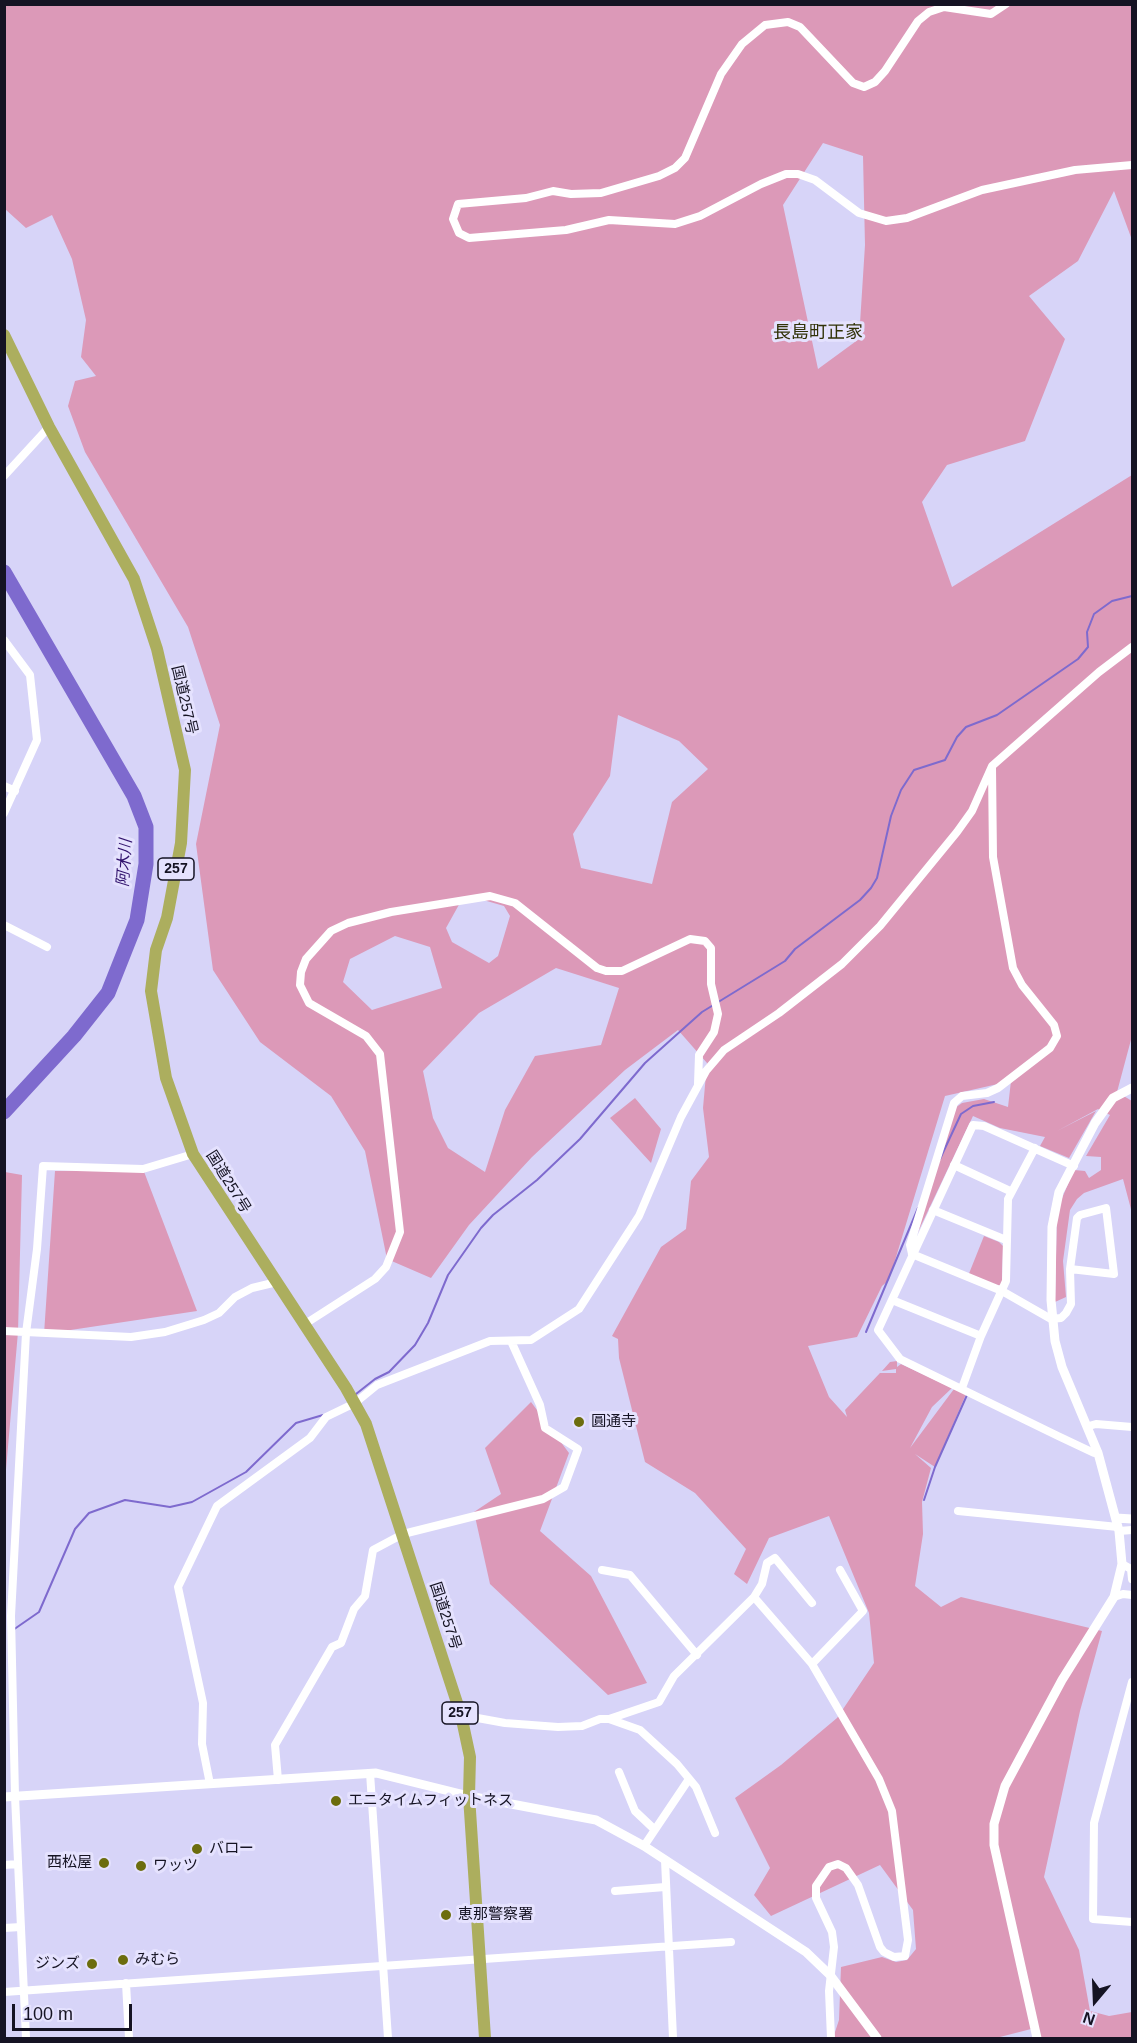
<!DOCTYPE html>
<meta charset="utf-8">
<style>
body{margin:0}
#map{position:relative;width:1137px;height:2043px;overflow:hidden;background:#d7d4f8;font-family:Arial,sans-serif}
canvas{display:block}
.frame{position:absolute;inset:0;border:6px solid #151323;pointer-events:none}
.north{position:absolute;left:1065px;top:1971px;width:60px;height:60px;-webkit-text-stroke:4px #e5e2fe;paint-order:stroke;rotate:199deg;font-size:16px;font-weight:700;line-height:24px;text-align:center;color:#151323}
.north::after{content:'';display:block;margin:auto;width:21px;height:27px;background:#151323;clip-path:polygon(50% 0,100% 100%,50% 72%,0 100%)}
.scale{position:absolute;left:12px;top:2004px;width:120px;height:27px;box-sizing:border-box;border:3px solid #151323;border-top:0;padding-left:8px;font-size:18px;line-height:21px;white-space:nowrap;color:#151323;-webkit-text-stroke:4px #e5e2fe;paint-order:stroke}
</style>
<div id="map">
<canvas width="1137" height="2043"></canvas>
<div class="frame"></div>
<div class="north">N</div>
<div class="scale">100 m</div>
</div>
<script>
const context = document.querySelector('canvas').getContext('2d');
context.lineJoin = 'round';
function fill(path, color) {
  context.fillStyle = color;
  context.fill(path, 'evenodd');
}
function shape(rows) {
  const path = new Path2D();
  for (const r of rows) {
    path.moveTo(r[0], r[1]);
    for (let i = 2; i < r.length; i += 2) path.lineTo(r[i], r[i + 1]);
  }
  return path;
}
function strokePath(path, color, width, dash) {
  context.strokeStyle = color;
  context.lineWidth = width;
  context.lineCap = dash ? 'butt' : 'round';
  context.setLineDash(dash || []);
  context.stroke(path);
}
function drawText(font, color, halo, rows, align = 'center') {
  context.font = font + ' Arial,"Noto Sans JP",sans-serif';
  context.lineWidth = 6;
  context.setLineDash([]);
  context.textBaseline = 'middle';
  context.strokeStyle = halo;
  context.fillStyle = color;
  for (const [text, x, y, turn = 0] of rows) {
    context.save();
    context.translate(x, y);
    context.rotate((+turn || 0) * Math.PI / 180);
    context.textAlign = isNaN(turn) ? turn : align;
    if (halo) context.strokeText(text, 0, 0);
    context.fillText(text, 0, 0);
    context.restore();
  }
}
fill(shape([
 [5,5,1132,5,1132,240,1114,191,1078,261,1029,296,1065,339,1025,441,947,465,922,502,952,587,1132,475,1132,1036,1117,1092,1132,1101,1132,1213,1123,1179,1084,1193,1077,1199,1070,1210,1063,1261,1066,1297,1055,1302,1057,1210,1074,1170,1085,1171,1089,1178,1101,1170,1101,1157,1086,1156,1110,1115,1098,1109,1057,1131,1096,1111,1069,1158,1040,1146,1045,1137,1000,1128,973,1116,917,1234,955,1108,962,1103,984,1099,1008,1107,1011,1081,945,1096,889,1280,882,1286,857,1337,808,1346,829,1397,847,1417,845,1410,880,1373,896,1373,896,1369,882,1371,890,1362,897,1361,897,1367,901,1364,952,1388,932,1407,910,1448,954,1389,966,1394,935,1467,915,1454,931,1468,922,1502,923,1534,915,1586,941,1607,961,1597,1102,1631,1080,1711,1044,1877,1079,1950,1090,2011,1109,2016,1132,2012,1132,2038,1037,2038,1035,2028,996,2038,833,2038,839,2020,841,1967,882,1957,896,1962,907,1960,916,1949,913,1910,880,1865,771,1916,754,1895,770,1868,735,1798,781,1765,837,1718,874,1663,869,1613,829,1516,769,1538,747,1584,734,1574,746,1549,695,1493,645,1462,619,1358,618,1339,612,1336,661,1247,686,1229,691,1181,709,1157,703,1108,707,1063,678,1030,625,1070,532,1157,469,1225,431,1278,387,1259,365,1151,331,1096,260,1042,213,970,196,844,220,725,188,627,85,452,68,406,75,381,96,376,81,357,86,320,72,259,52,215,26,228,5,209],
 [823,143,863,156,865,245,859,339,818,369,783,205],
 [618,715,679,741,708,769,672,802,652,884,581,868,573,834,610,776],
 [473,897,504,906,510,916,498,956,489,963,452,942,446,928,461,901],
 [395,936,430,947,442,988,372,1010,343,982,350,959],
 [556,968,619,988,601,1045,535,1056,505,1110,485,1172,448,1148,433,1118,423,1071,479,1013],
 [635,1098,661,1129,651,1163,610,1118],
 [143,1169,197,1311,44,1334,55,1171],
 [5,1172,22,1175,18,1332,5,1481],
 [984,1236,999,1242,1003,1246,1002,1284,995,1287,968,1276],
 [531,1402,569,1453,540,1531,591,1576,647,1683,608,1695,490,1584,474,1512,501,1494,485,1448]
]), '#dc99b8');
strokePath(shape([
 [940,1159,961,1114,973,1106,994,1102],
 [866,1332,918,1208],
 [356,1394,375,1379,389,1372,415,1345,428,1323,448,1275,481,1228,493,1215,537,1180,580,1139,645,1063,702,1012,785,961,795,949,860,900,871,888,877,878,891,816,901,790,914,770,945,760,957,737,966,727,997,715,1078,659,1088,647,1087,632,1094,614,1112,601,1132,596],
 [924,1500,935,1467,967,1395],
 [13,1630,39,1612,75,1529,89,1513,125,1500,170,1507,192,1502,246,1472,296,1423,323,1415]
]), '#7e6ace', 2);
strokePath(shape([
 [4,572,134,796,146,827,146,864,137,920,108,993,74,1036,4,1112]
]), '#7e6ace', 15);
strokePath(shape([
 [1006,4,991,14,944,7,929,12,918,21,885,71,875,82,864,87,853,83,800,27,788,22,765,25,742,44,721,74,685,158,675,168,659,176,601,193,571,194,553,191,526,198,458,204,453,219,459,233,469,238,566,230,609,220,675,224,700,216,761,184,786,174,798,174,815,180,859,213,886,221,907,218,982,190,1075,170,1132,165],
 [4,476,49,427],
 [4,640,30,675,37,740,4,813],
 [4,786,15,791],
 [4,925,47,947],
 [954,1165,1010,1191],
 [1074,1166,984,1126,973,1125,878,1330,900,1359,1058,1436,1094,1453,1098,1453],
 [933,1210,1006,1240],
 [912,1254,910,1245,954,1103,962,1096,987,1093,998,1088,1050,1048,1057,1036,1054,1025,1022,985,1013,968,993,857,992,768],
 [912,1254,1002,1291,1051,1319,1061,1318,1066,1313,1071,1304,1070,1269,1077,1218,1080,1215,1106,1208,1114,1274,1070,1269],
 [892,1300,981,1336],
 [305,1324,375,1279,386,1267,400,1232,380,1054,366,1036,309,1003,300,985,301,972,306,959,331,931,348,923,391,912,490,896,515,903,597,968,606,971,622,971,690,939,705,941,711,948,711,984,718,1014,714,1032,699,1055,698,1084],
 [4,1331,131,1337,165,1332,204,1320,219,1313,235,1297,252,1288,277,1282],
 [962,1388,981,1336,1006,1281,1008,1199,1035,1148],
 [1089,1426,1096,1424,1132,1427],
 [958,1511,1118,1527],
 [1119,1531,1132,1530],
 [1122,1564,1131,1569,1132,1579],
 [602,1570,630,1575,697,1655],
 [754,1597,812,1664,879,1779,892,1811,908,1940,905,1956,894,1957,884,1952,880,1947,858,1885,846,1868,838,1864,829,1867,816,1886,816,1898,832,1932,834,1947,829,1991,831,2038],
 [1114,1597,1123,1594,1132,1595],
 [812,1664,863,1611,840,1570],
 [1132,1682,1094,1823,1093,1919,1132,1922],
 [461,1715,505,1723,558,1727,582,1726,600,1719,609,1719,640,1730,677,1764,696,1787,715,1833],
 [609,1719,659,1702,674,1676,754,1597,762,1584,767,1563,775,1558,812,1603],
 [619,1772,635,1811,654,1829],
 [370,1773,388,2038],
 [278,1780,275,1745,332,1647,341,1643,354,1609,365,1596,373,1550,403,1534,543,1499,564,1487,578,1449,545,1428,540,1405,511,1341],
 [210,1784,202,1744,203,1703,178,1587,217,1506,310,1438,326,1417,355,1403,377,1385,490,1341,531,1340,579,1309,639,1216,681,1117,706,1071,724,1050,779,1013,842,964,880,926,957,832,972,811,992,766,1099,672,1132,647],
 [644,1846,689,1779],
 [665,1860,673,2038],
 [4,1865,18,1864],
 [615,1891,665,1887],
 [4,1928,21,1927],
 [126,1983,129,2038],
 [4,1992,731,1942],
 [26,2038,15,1796,11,1616,26,1333,37,1249,43,1166,143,1169,193,1154]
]), '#fff', 8);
strokePath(shape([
 [1116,1518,1132,1519],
 [4,1797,376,1773,469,1796,596,1820,644,1846,806,1952,830,1975,877,2038],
 [1037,2038,994,1845,994,1824,1005,1786,1062,1680,1114,1597,1122,1564,1119,1531,1098,1453,1062,1367,1055,1341,1051,1300,1052,1227,1059,1192,1095,1123,1113,1098,1132,1088]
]), '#fff', 9);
strokePath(shape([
 [4,335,49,427,134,579,157,649,185,770,181,843,167,918,156,950,151,991,166,1078,193,1154,346,1388,366,1424,461,1715,470,1757,469,1796,485,2038]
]), '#acae5e', 12);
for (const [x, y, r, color] of [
 [579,1422,6,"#6c6d0e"],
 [336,1801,6,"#6c6d0e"],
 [197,1849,6,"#6c6d0e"],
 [104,1863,6,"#6c6d0e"],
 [141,1866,6,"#6c6d0e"],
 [446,1915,6,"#6c6d0e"],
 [123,1960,6,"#6c6d0e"],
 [92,1964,6,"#6c6d0e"]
]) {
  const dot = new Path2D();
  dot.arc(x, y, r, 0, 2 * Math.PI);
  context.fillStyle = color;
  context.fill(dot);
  strokePath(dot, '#e5e2fe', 2);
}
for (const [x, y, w] of [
 [176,869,36],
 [460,1713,36]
]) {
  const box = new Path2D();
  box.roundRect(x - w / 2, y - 11, w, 22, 4.5);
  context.fillStyle = '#e5e2fe';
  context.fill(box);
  strokePath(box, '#151323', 1.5);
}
drawText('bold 14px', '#151323', null, [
 ["257",176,869],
 ["257",460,1713]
]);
drawText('15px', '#151323', '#e5e2fe', [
 ["国道257号",184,700,77],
 ["国道257号",228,1182,58],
 ["国道257号",445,1616,72]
]);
drawText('15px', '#151323', '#e5e2fe', [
 ["圓通寺",591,1422],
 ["エニタイムフィットネス",348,1801],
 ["バロー",209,1849],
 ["西松屋",92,1863,"right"],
 ["ワッツ",153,1866],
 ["恵那警察署",458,1915],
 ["みむら",135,1960],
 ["ジンズ",80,1964,"right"]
], 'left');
drawText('italic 16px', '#32146e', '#e5e2fe', [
 ["阿木川",125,863,-86]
]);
drawText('18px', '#313207', '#e5e2fe', [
 ["長島町正家",818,333]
]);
</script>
